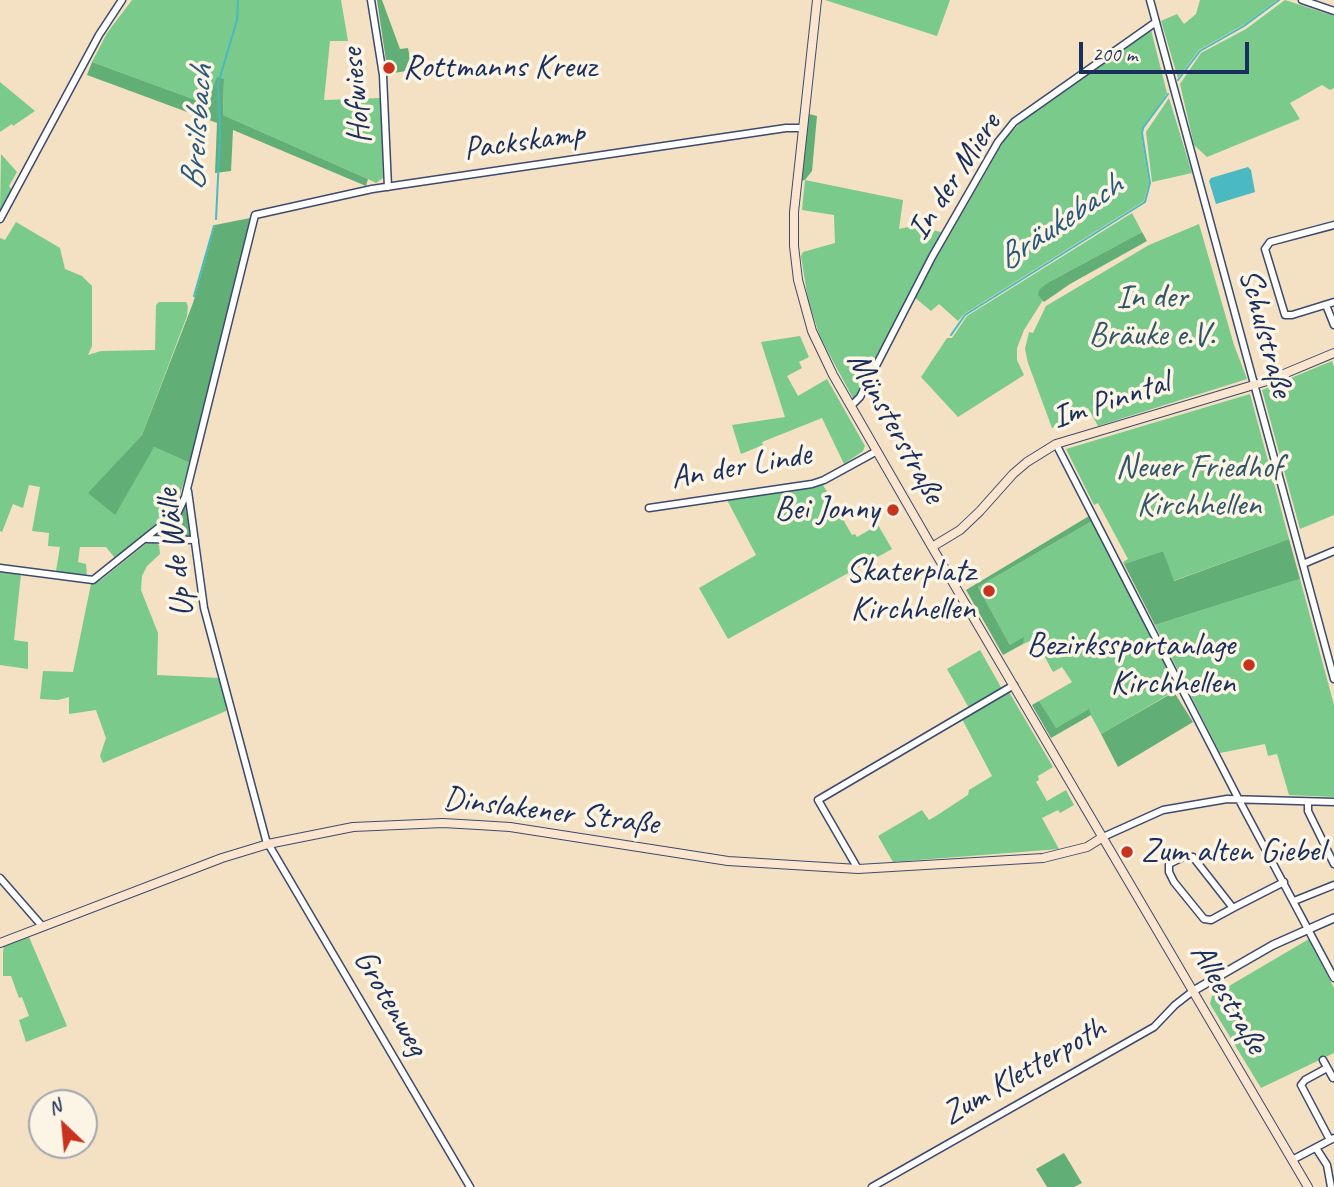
<!DOCTYPE html>
<meta charset="utf-8">
<style>
body{margin:0}
#map{position:relative;width:1334px;height:1187px;overflow:hidden;background:#f4e0c3;font-family:Caveat,sans-serif}
canvas{display:block}
.north{position:absolute;left:28px;top:1089px;width:70px;height:70px;box-sizing:border-box;background:#fcf5e5;border:2px solid #a2a6af;border-radius:50%;rotate:334deg;font-size:19px;font-weight:700;line-height:28px;text-align:center;color:#1b2f5e}
.north::after{content:'';display:block;margin:auto;width:24px;height:32px;background:#c8321e;clip-path:polygon(50% 0,100% 100%,50% 72%,0 100%)}
.scale{position:absolute;left:1079px;top:42px;width:170px;height:32px;box-sizing:border-box;border:4px solid #1b2f5e;border-top:0;padding-left:9px;font-size:21px;line-height:24px;white-space:nowrap;color:#1b2f5e;-webkit-text-stroke:5px #fcf5e5;paint-order:stroke}
</style>
<div id="map">
<canvas width="1334" height="1187"></canvas>
<div class="north">N</div>
<div class="scale">200 m</div>
</div>
<script>
const context = document.querySelector('canvas').getContext('2d');
context.lineJoin = 'round';
function fill(path, color) {
  context.fillStyle = color;
  context.fill(path, 'evenodd');
}
function shape(rows) {
  const path = new Path2D();
  for (const r of rows) {
    path.moveTo(r[0], r[1]);
    for (let i = 2; i < r.length; i += 2) path.lineTo(r[i], r[i + 1]);
  }
  return path;
}
function strokePath(path, color, width, dash) {
  context.strokeStyle = color;
  context.lineWidth = width;
  context.lineCap = dash ? 'butt' : 'round';
  context.setLineDash(dash || []);
  context.stroke(path);
}
function drawText(font, color, halo, rows, align = 'center') {
  context.font = font + ' Caveat,sans-serif';
  context.lineWidth = 7;
  context.setLineDash([]);
  context.textBaseline = 'middle';
  context.strokeStyle = halo;
  context.fillStyle = color;
  for (const [text, x, y, turn = 0] of rows) {
    context.save();
    context.translate(x, y);
    context.rotate((+turn || 0) * Math.PI / 180);
    context.textAlign = isNaN(turn) ? turn : align;
    if (halo) context.strokeText(text, 0, 0);
    context.fillText(text, 0, 0);
    context.restore();
  }
}
fill(shape([
 [132,0,341,0,348,41,330,41,324,100,381,98,383,178,376,183,368,179,223,115,224,79,217,78,208,99,204,103,92,62,107,33],
 [825,0,950,0,937,36],
 [1200,0,1277,0,1245,24,1199,50,1178,78,1161,21,1177,14,1184,24,1196,14],
 [1285,0,1334,16,1334,88,1330,90,1322,85,1290,103,1300,119,1207,157,1194,145,1180,84,1201,53,1246,29],
 [1148,28,1151,30,1167,93,1141,132,1149,183,1144,201,964,314,958,321,939,304,931,311,914,297,1005,139,1021,122],
 [0,82,35,111,13,126,12,124,0,132],
 [1169,98,1192,173,1152,182,1146,132],
 [1,154,17,172,9,186,13,191,0,213],
 [805,180,903,200,899,229,913,226,941,232,854,400,820,337,808,300,801,256,803,252,835,243,834,215,802,210],
 [1132,213,1142,232,1049,282,1038,295,1043,300,1024,330,1017,348,1017,360,1024,375,958,417,921,377,947,338,952,338,967,316],
 [16,222,60,248,65,269,82,276,92,286,92,346,88,355,101,351,155,350,156,305,159,302,186,302,188,306,187,316,142,435,88,494,154,447,190,463,176,507,115,558,106,547,80,547,78,562,86,564,87,576,56,571,60,547,48,546,49,533,32,531,40,487,29,485,23,508,13,504,2,532,0,531,0,238,5,240],
 [1199,224,1234,345,1247,379,1098,426,1088,408,1052,428,1028,363,1025,349,1029,332,1033,333,1046,306,1149,245],
 [800,336,809,357,799,362,802,368,787,376,798,396,827,379,865,446,863,451,844,464,822,418,762,442,763,445,741,454,732,425,785,417,761,342],
 [1332,361,1334,366,1334,515,1300,529,1262,390],
 [1250,394,1289,539,1173,581,1163,551,1124,564,1123,562,1128,559,1098,503,1094,505,1066,449],
 [823,485,852,535,855,534,857,537,878,525,892,549,728,639,699,588,756,555,726,498],
 [1092,521,1178,689,1101,734,1088,710,1056,728,1054,727,1039,701,1072,682,1062,667,1053,672,1035,639,1023,644,1023,641,1010,645,978,587],
 [153,541,159,545,160,554,147,566,142,576,141,590,158,633,157,675,220,678,228,706,226,711,103,763,100,756,106,738,96,710,69,714,69,697,58,700,40,699,43,671,73,672,91,584,101,580,147,543],
 [0,571,21,574,14,640,28,642,28,669,0,665],
 [1300,579,1334,705,1334,797,1289,795,1277,754,1268,756,1265,744,1220,753,1155,625],
 [980,650,1002,689,969,708,947,669],
 [1009,692,1053,767,1038,776,1039,780,1036,782,1047,801,1066,790,1074,805,1060,813,1058,810,1042,818,1059,849,893,862,878,836,922,810,929,820,936,816,968,795,969,790,992,776,962,719],
 [29,937,67,1026,26,1042,19,1020,29,1016,22,997,19,998,11,976,3,976,3,952,4,946],
 [1309,939,1334,988,1334,1053,1261,1088,1210,1004,1212,996]
]), '#79ca8b');
fill(shape([
 [377,0,382,0,400,49,408,48,412,70,388,74],
 [92,62,204,103,208,99,217,77,224,79,223,115,368,179,366,186,233,130,231,171,215,173,217,123,87,75],
 [809,114,817,116,812,171,805,180,800,181],
 [250,218,190,463,154,447,115,515,88,493,142,435,193,303,215,225],
 [1142,232,1147,241,1070,284,1044,302,1038,295,1039,290,1049,282],
 [188,500,192,536,157,535,180,513],
 [1089,516,1092,521,978,587,1010,645,1024,637,1023,644,1003,655,966,590],
 [1289,539,1300,579,1155,625,1124,564,1163,551,1174,581],
 [1174,692,1193,722,1118,767,1101,734],
 [1039,701,1056,728,1089,709,1091,715,1051,738,1032,705],
 [1064,1153,1082,1183,1074,1187,1047,1187,1036,1169]
]), '#62ae77');
fill(shape([
 [1248,167,1251,170,1255,192,1216,204,1209,181,1211,178]
]), '#4ab9c1');
strokePath(shape([
 [1178,80,1200,51,1244,26,1279,0],
 [216,219,220,136,218,84,237,20,238,0],
 [194,296,214,226],
 [951,335,965,315,1145,202,1150,183,1142,133,1143,128,1168,94]
]), '#4ab9c1', 2);
const minor = shape([
 [371,0,383,75,388,187],
 [1150,0,1334,679],
 [1302,0,1334,11],
 [0,219,99,35,122,0],
 [1334,225,1270,242,1265,249,1285,315,1292,315,1334,302],
 [1326,305,1334,325],
 [851,406,860,397,932,257,998,142,1014,122,1156,22],
 [1056,444,1238,798,1334,978],
 [188,491,204,608,266,840,470,1187],
 [649,508,812,484,824,480,877,451],
 [147,539,195,540],
 [1303,564,1334,551],
 [0,568,93,580,178,512,185,497,255,215,372,189,786,128,802,128],
 [1308,802,1308,811,1334,864],
 [1103,837,1163,810,1227,799,1334,802],
 [858,869,818,800,1014,685],
 [0,878,42,926],
 [1294,901,1334,885],
 [1233,908,1211,920,1204,919,1174,882,1169,872,1169,864,1185,856,1193,857,1233,908,1284,882],
 [1323,1060,1333,1078],
 [1327,1068,1305,1080,1301,1085,1330,1140],
 [1316,1148,1327,1165,1331,1187],
 [1292,1160,1334,1138],
 [872,1187,1154,1027,1175,1005,1193,991]
]);
const tertiary = shape([
 [1193,991,1273,945,1334,918]
]);
const secondary = shape([
 [817,0,794,212,794,246,798,280,812,331,833,375,932,547,1308,1187],
 [932,547,960,530,980,511,1013,474,1027,462,1056,444,1267,381,1334,353],
 [0,943,222,858,268,844,353,827,443,823,478,825,510,827,728,861,858,869,1043,858,1087,847,1103,837]
]);
strokePath(minor, '#3c4a6d', 9);
strokePath(tertiary, '#3c4a6d', 10);
strokePath(secondary, '#3c4a6d', 10);
strokePath(minor, '#fff', 6);
strokePath(tertiary, '#fff', 7);
strokePath(secondary, '#fce5cf', 8);
for (const [x, y, r, color] of [
 [389,68,7,"#c8321e"],
 [893,510,7,"#c8321e"],
 [989,591,7,"#c8321e"],
 [1249,665,7,"#c8321e"],
 [1127,852,7,"#c8321e"]
]) {
  const dot = new Path2D();
  dot.arc(x, y, r, 0, 2 * Math.PI);
  context.fillStyle = color;
  context.fill(dot);
  strokePath(dot, '#fcf5e5', 2.5);
}
drawText('33px', '#1b2f5e', '#fcf5e5', [
 ["Rottmanns Kreuz",403,68,"left"],
 ["Bei Jonny",879,510],
 ["Skaterplatz",975,572],
 ["Kirchhellen",975,610],
 ["Bezirkssportanlage",1235,646],
 ["Kirchhellen",1235,684],
 ["Zum alten Giebel",1141,852,"left"]
], 'right');
drawText('33px', '#1b2f5e', '#fcf5e5', [
 ["Hofwiese",357,96,-95],
 ["Packskamp",524,142,-8],
 ["In der Miere",955,177,-57],
 ["Schulstraße",1265,333,75],
 ["Im Pinntal",1111,401,-18],
 ["Münsterstraße",895,428,61],
 ["An der Linde",741,467,-10],
 ["Up de Wälle",176,553,-97],
 ["Dinslakener Straße",551,812,7],
 ["Alleestraße",1228,999,60],
 ["Grotenweg",390,1003,60],
 ["Zum Kletterpoth",1024,1072,-30]
]);
drawText('33px', '#325669', '#fcf5e5', [
 ["In der",1152,298],
 ["Bräuke e.V.",1152,336],
 ["Neuer Friedhof",1199,468],
 ["Kirchhellen",1199,506]
]);
drawText('italic 35px', '#29587c', '#fcf5e5', [
 ["Breilsbach",198,128,-86],
 ["Bräukebach",1060,223,-34]
]);
</script>
